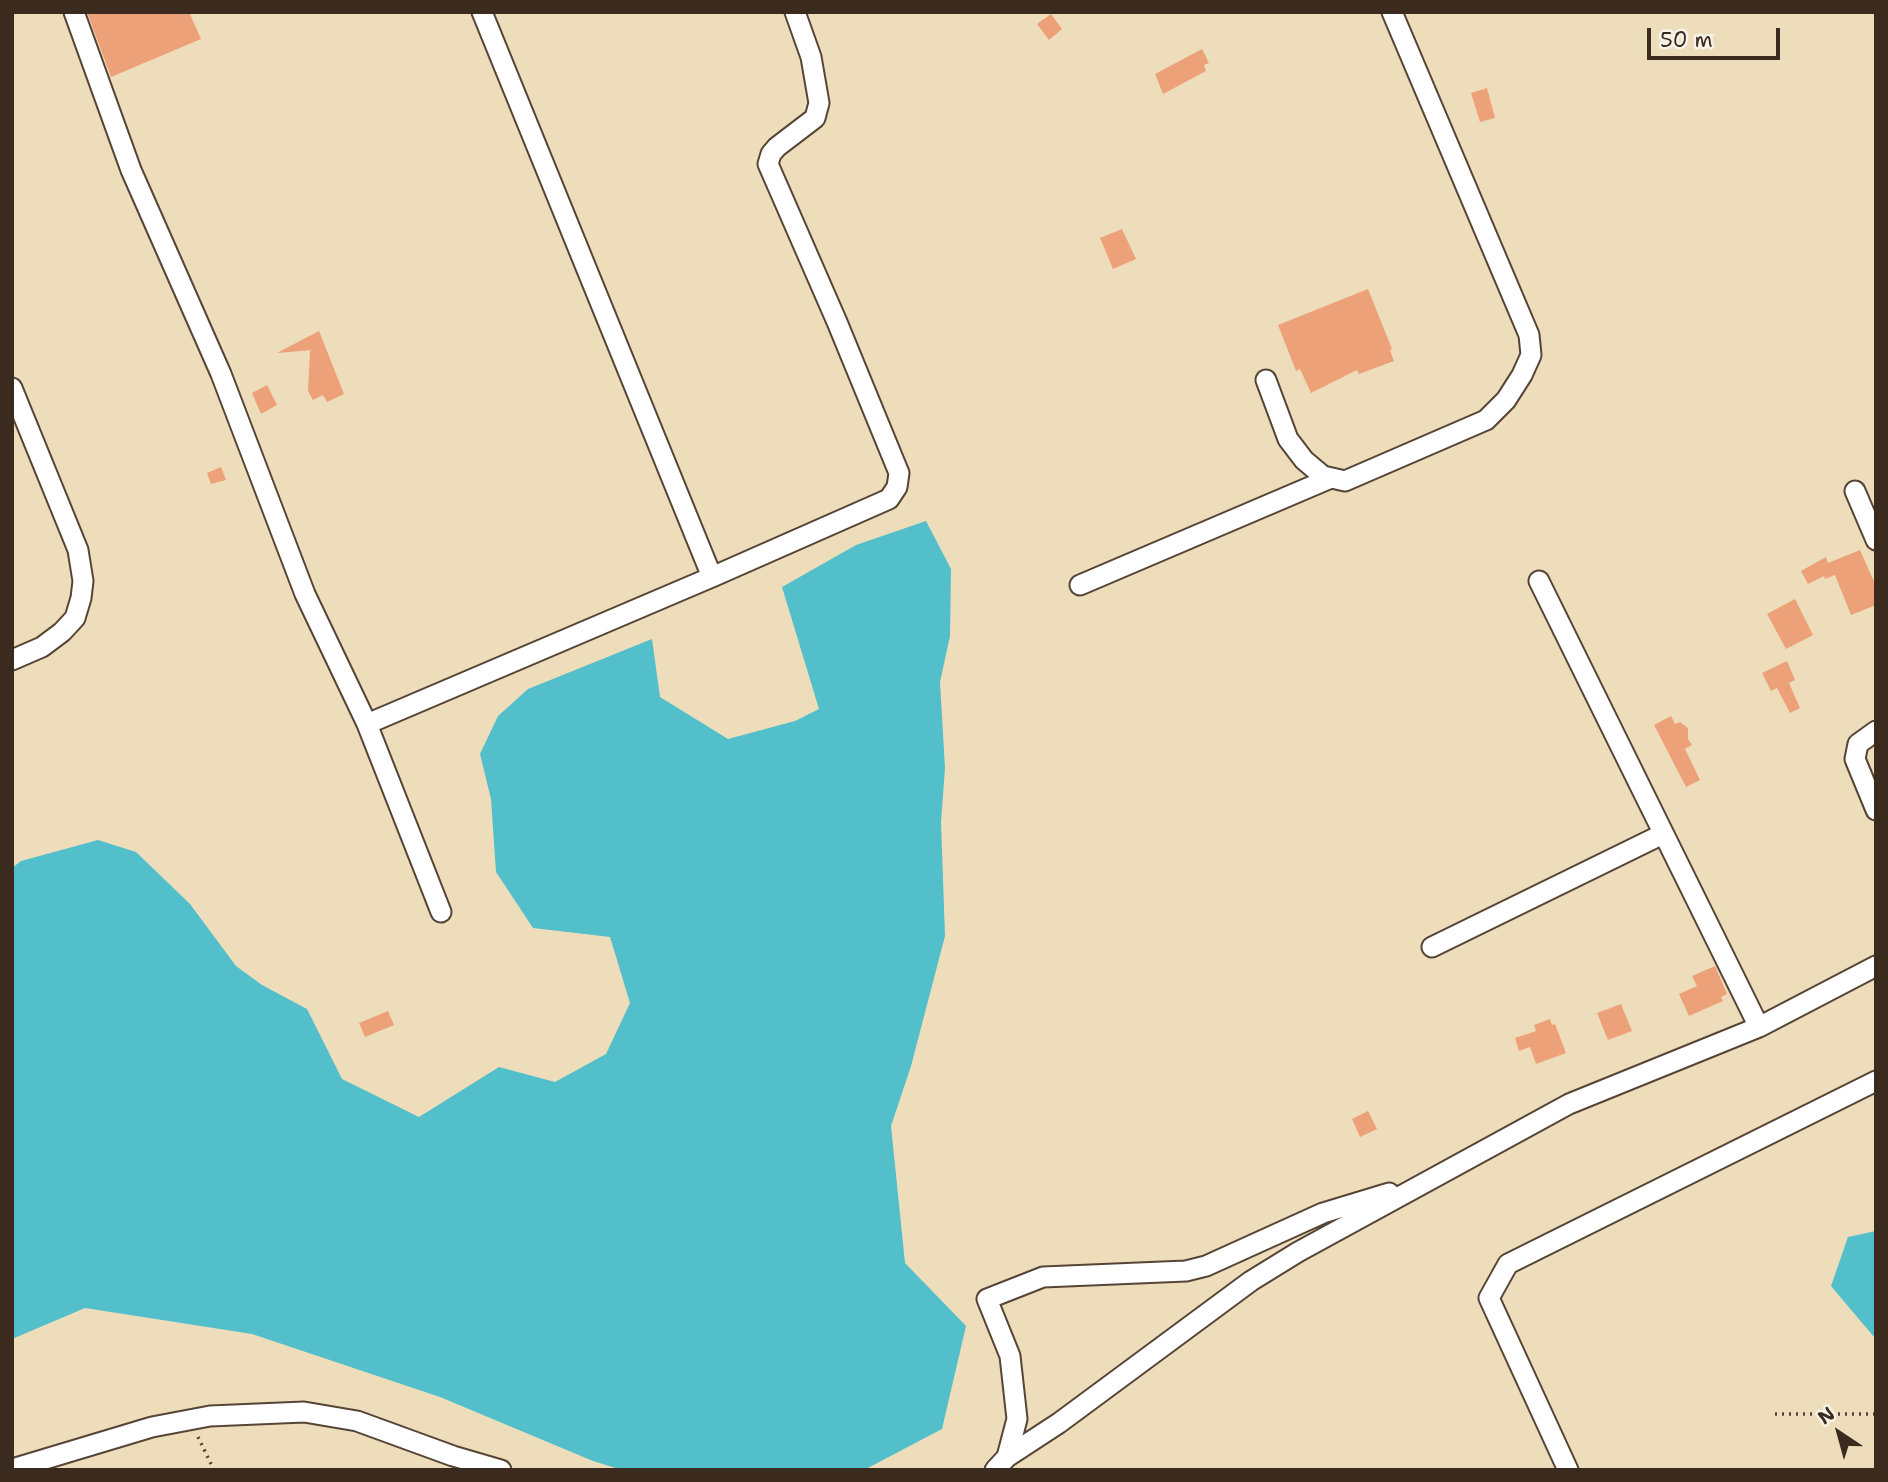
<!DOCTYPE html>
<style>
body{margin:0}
#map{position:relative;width:1888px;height:1482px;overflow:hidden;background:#edb;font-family:"Shantell Sans",sans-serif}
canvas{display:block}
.frame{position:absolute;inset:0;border:14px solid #3b2a1e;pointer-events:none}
.north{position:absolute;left:1804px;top:1398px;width:70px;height:70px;-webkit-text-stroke:5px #f7f3e8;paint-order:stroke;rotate:324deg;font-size:19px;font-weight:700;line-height:28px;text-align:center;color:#3b2a1e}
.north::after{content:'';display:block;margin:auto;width:24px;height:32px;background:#3b2a1e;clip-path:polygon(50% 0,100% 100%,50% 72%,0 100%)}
.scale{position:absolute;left:1647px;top:28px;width:133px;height:32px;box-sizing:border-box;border:4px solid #3b2a1e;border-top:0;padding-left:9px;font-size:21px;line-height:24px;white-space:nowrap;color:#3b2a1e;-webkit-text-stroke:5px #f7f3e8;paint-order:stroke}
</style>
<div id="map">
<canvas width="1888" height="1482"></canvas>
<div class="frame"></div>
<div class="north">N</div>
<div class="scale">50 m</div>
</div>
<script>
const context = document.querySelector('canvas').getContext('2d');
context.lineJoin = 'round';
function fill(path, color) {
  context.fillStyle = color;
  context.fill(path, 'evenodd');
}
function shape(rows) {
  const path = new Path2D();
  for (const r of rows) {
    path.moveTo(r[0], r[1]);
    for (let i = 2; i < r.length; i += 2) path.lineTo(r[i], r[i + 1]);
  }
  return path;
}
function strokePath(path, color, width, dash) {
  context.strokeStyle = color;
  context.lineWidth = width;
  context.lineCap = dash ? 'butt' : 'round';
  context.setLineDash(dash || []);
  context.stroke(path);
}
fill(shape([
 [926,521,951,569,950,636,940,682,945,768,941,822,945,936,911,1066,891,1126,905,1263,966,1326,942,1429,864,1470,622,1470,593,1461,440,1397,252,1334,85,1308,12,1339,12,868,21,861,98,840,136,852,190,904,236,966,262,985,307,1009,342,1079,419,1117,499,1067,555,1082,606,1054,630,1003,610,937,533,928,496,872,491,799,480,754,498,716,528,689,652,639,660,697,728,739,795,721,819,709,782,587,856,545],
 [1876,1231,1876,1337,1874,1337,1831,1286,1848,1237]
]), '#52bfcb');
fill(shape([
 [87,12,189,12,201,39,111,77],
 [1051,14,1062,29,1049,40,1037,24],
 [1202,49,1209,63,1204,65,1206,71,1163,94,1155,74],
 [1487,88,1495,118,1480,122,1471,93],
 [1122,229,1136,259,1113,269,1100,238],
 [1368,289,1392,349,1390,350,1394,361,1359,374,1357,370,1311,393,1300,369,1296,371,1278,325],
 [319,331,344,394,327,402,323,395,313,400,308,391,310,351,313,350,277,353],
 [267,385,277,405,261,414,252,393],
 [221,467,226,480,211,484,207,473],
 [1860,550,1876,586,1876,605,1851,615,1835,575,1825,579,1824,576,1808,584,1801,571,1826,557,1828,563],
 [1795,599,1813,635,1786,649,1767,614],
 [1787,661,1795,680,1789,683,1800,708,1790,713,1777,688,1771,691,1762,673],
 [1671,716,1675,724,1680,722,1688,728,1688,739,1692,745,1685,749,1700,780,1686,787,1654,725],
 [1715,966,1727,994,1721,997,1723,1001,1689,1016,1679,994,1697,986,1692,976],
 [1621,1004,1632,1031,1608,1040,1597,1013],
 [388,1011,394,1025,365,1037,359,1023],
 [1550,1019,1552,1025,1555,1024,1566,1053,1536,1064,1530,1047,1519,1051,1515,1038,1536,1031,1534,1025],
 [1368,1111,1377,1129,1360,1137,1352,1119]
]), '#eca179');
const street = shape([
 [74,12,131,170,221,374,305,594,367,724,441,912],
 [1266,380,1288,439,1304,460,1323,476,1345,481,1486,420,1506,400,1522,375,1531,355,1529,335,1392,12],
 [12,388,78,550,83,581,81,598,75,618,62,632,42,647,12,660],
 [1855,491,1876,540],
 [712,577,889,499,897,487,899,473,837,322,768,164,771,154,777,147,815,118,819,103,811,57,795,12],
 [1539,581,1759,1027],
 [1080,585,1331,478],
 [367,724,712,577,482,12],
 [1876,731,1858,744,1855,759,1876,810],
 [1432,947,1663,834],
 [1007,1457,1059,1423,1251,1281,1298,1252,1569,1104,1759,1027,1876,966],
 [12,1469,152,1427,210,1416,304,1412,357,1421,453,1456,501,1470],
 [995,1470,1007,1457,1017,1419,1010,1356,987,1299,1043,1277,1186,1271,1206,1266,1323,1213,1389,1193],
 [1568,1470,1489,1298,1508,1264,1876,1081]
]);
strokePath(street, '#564536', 23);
strokePath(shape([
 [1775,1414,1876,1414],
 [198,1437,214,1470]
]), '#564536', 3.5, [2, 5]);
strokePath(street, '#fff', 19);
</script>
